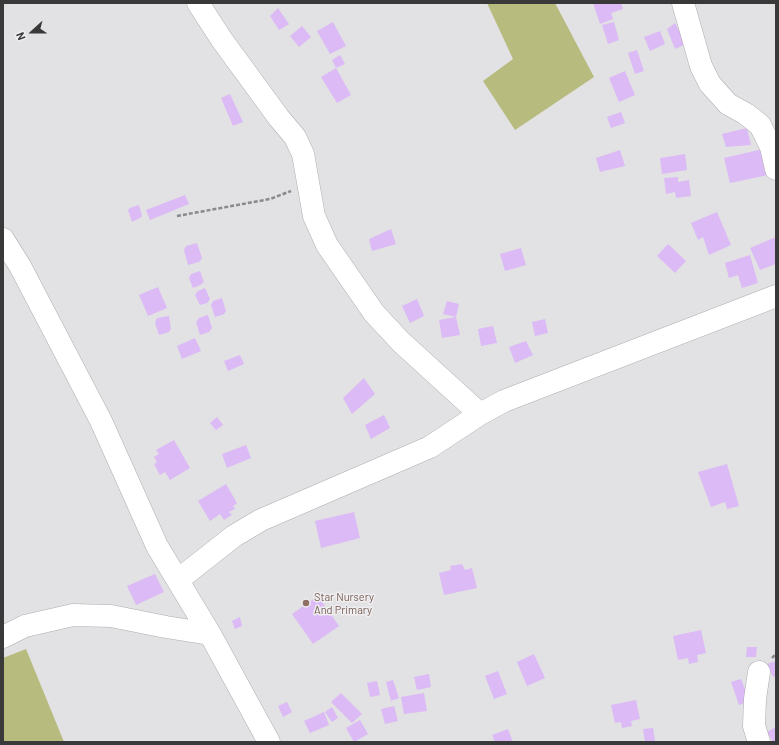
<!DOCTYPE html>
<style>
body{margin:0}
#map{position:relative;width:779px;height:745px;overflow:hidden;background:#e2e1e3;font-family:Barlow,sans-serif}
canvas{display:block}
.frame{position:absolute;inset:0;border:4px solid #3a393a;pointer-events:none}
.north{position:absolute;left:12px;top:12px;width:40px;height:40px;-webkit-text-stroke:3px #efeef1;paint-order:stroke;rotate:249deg;font-size:11px;font-weight:700;line-height:16px;text-align:center;color:#3a393a}
.north::after{content:'';display:block;margin:auto;width:14px;height:18px;background:#3a393a;clip-path:polygon(50% 0,100% 100%,50% 72%,0 100%)}
</style>
<div id="map">
<canvas width="779" height="745"></canvas>
<div class="frame"></div>
<div class="north">N</div>
</div>
<script>
const context = document.querySelector('canvas').getContext('2d');
context.lineJoin = 'round';
function fill(path, color) {
  context.fillStyle = color;
  context.fill(path, 'evenodd');
}
function shape(rows) {
  const path = new Path2D();
  for (const r of rows) {
    path.moveTo(r[0], r[1]);
    for (let i = 2; i < r.length; i += 2) path.lineTo(r[i], r[i + 1]);
  }
  return path;
}
function strokePath(path, color, width, dash) {
  context.strokeStyle = color;
  context.lineWidth = width;
  context.lineCap = dash ? 'butt' : 'round';
  context.setLineDash(dash || []);
  context.stroke(path);
}
function drawText(font, color, halo, rows, align = 'center') {
  context.font = font + ' Barlow,sans-serif';
  context.lineWidth = 3;
  context.setLineDash([]);
  context.textBaseline = 'middle';
  context.strokeStyle = halo;
  context.fillStyle = color;
  for (const [text, x, y, turn = 0] of rows) {
    context.save();
    context.translate(x, y);
    context.rotate((+turn || 0) * Math.PI / 180);
    context.textAlign = isNaN(turn) ? turn : align;
    if (halo) context.strokeText(text, 0, 0);
    context.fillText(text, 0, 0);
    context.restore();
  }
}
fill(shape([
 [487,3,555,3,594,77,515,130,483,81,513,59],
 [26,649,64,742,3,742,3,658]
]), '#b8bb7e');
fill(shape([
 [593,3,621,3,623,9,611,13,613,19,600,24],
 [278,8,289,24,279,30,270,16],
 [333,22,346,46,330,54,317,31],
 [614,22,619,40,608,44,602,25],
 [675,23,686,44,675,49,667,29],
 [302,26,311,37,299,47,290,36],
 [660,31,665,44,650,51,644,37],
 [637,50,644,71,635,74,628,53],
 [340,55,345,64,336,68,332,60],
 [336,68,351,95,337,103,321,77],
 [625,71,635,95,619,102,609,78],
 [230,94,243,122,233,126,221,98],
 [621,112,625,123,611,128,607,117],
 [747,128,751,145,726,147,722,134],
 [767,148,773,174,730,183,724,158],
 [620,150,625,166,600,172,596,158],
 [685,154,687,170,662,174,660,158],
 [678,177,678,182,689,180,691,196,676,198,675,192,666,194,664,178],
 [185,195,189,204,150,220,146,210],
 [139,205,142,216,140,218,132,222,128,210,130,208],
 [717,212,731,245,709,255,703,237,698,240,691,223],
 [391,229,396,244,372,251,369,239],
 [776,237,776,264,760,270,750,248],
 [197,243,202,258,199,262,188,265,184,250,186,246],
 [668,244,686,261,675,273,657,256],
 [521,248,526,265,505,271,500,254],
 [750,255,758,283,742,288,738,275,729,278,725,263],
 [200,271,204,282,200,285,193,288,189,278,191,274],
 [158,287,167,308,148,316,139,295],
 [205,288,210,299,207,303,200,305,195,295,198,291],
 [222,298,226,311,224,314,215,317,211,305,213,301],
 [417,299,424,316,410,323,402,306],
 [447,301,459,304,456,317,443,314],
 [208,315,212,328,209,332,200,335,196,322,199,318],
 [169,316,171,329,169,332,159,335,155,323,157,318],
 [456,317,460,335,442,338,439,320],
 [545,319,548,333,535,336,532,322],
 [493,326,497,343,481,346,478,329],
 [195,338,201,351,182,359,177,346],
 [526,341,533,355,515,363,509,347],
 [240,355,244,364,228,371,224,361],
 [364,378,375,394,352,414,343,398],
 [384,415,390,428,371,439,365,425],
 [217,417,223,425,216,430,210,423],
 [174,440,190,468,170,480,165,472,160,475,154,464,157,462,154,457,159,454,156,450],
 [246,445,251,458,227,468,222,454],
 [727,464,739,506,727,509,725,502,711,507,698,472],
 [226,484,237,503,233,506,235,509,229,512,232,515,224,520,220,514,210,521,198,501],
 [354,512,360,538,321,548,315,521],
 [462,564,465,570,472,568,477,588,444,595,439,573,451,570,450,566],
 [155,574,164,592,136,605,127,586],
 [318,596,339,626,313,644,292,614],
 [240,617,242,626,235,629,232,621],
 [701,630,706,653,697,655,698,662,689,664,688,658,678,660,673,636],
 [747,647,757,647,756,657,746,657],
 [534,654,545,678,527,686,517,662],
 [776,661,776,676,773,677,767,664],
 [498,671,507,694,494,699,485,676],
 [429,674,431,687,417,690,414,677],
 [741,679,750,701,739,705,731,682],
 [393,680,399,698,391,701,386,682],
 [377,681,380,695,370,697,367,683],
 [341,693,362,714,352,723,331,702],
 [424,693,427,711,404,714,401,697],
 [636,700,640,719,631,721,632,726,622,728,621,722,615,723,611,705],
 [287,702,292,712,283,717,278,706],
 [394,706,398,721,385,724,381,709],
 [332,707,338,718,332,722,325,712],
 [324,712,329,725,310,733,304,721],
 [360,720,368,734,354,742,346,728],
 [776,727,776,742,773,742,767,732],
 [653,728,655,741,645,742,643,729],
 [508,729,513,742,495,742,492,735]
]), '#dcbaf6');
const minor = shape([
 [198,3,222,40,279,118,295,137,303,154,314,216,327,245,374,313,401,342,480,414],
 [683,3,701,66,710,84,728,104,746,114,760,125,771,147,776,169],
 [3,239,20,266,101,421,157,546,210,634,269,742],
 [178,580,234,536,261,520,430,447,480,414,504,401,776,296],
 [3,637,25,626,73,615,111,616,166,627,210,634],
 [759,742,754,726,755,699,759,672]
]);
strokePath(minor, '#aeadb0', 23);
strokePath(shape([
 [177,216,270,199,291,191],
 [772,658,776,654]
]), '#8a898b', 2.5, [4, 2]);
strokePath(minor, '#fff', 22);
for (const [x, y, r, color] of [
 [306,603,4,"#8d6e63"]
]) {
  const dot = new Path2D();
  dot.arc(x, y, r, 0, 2 * Math.PI);
  context.fillStyle = color;
  context.fill(dot);
  strokePath(dot, '#efeef1', 1.5);
}
drawText('11px', '#785e54', '#efeef1', [
 ["Star Nursery",314,597],
 ["And Primary",314,610]
], 'left');
</script>
